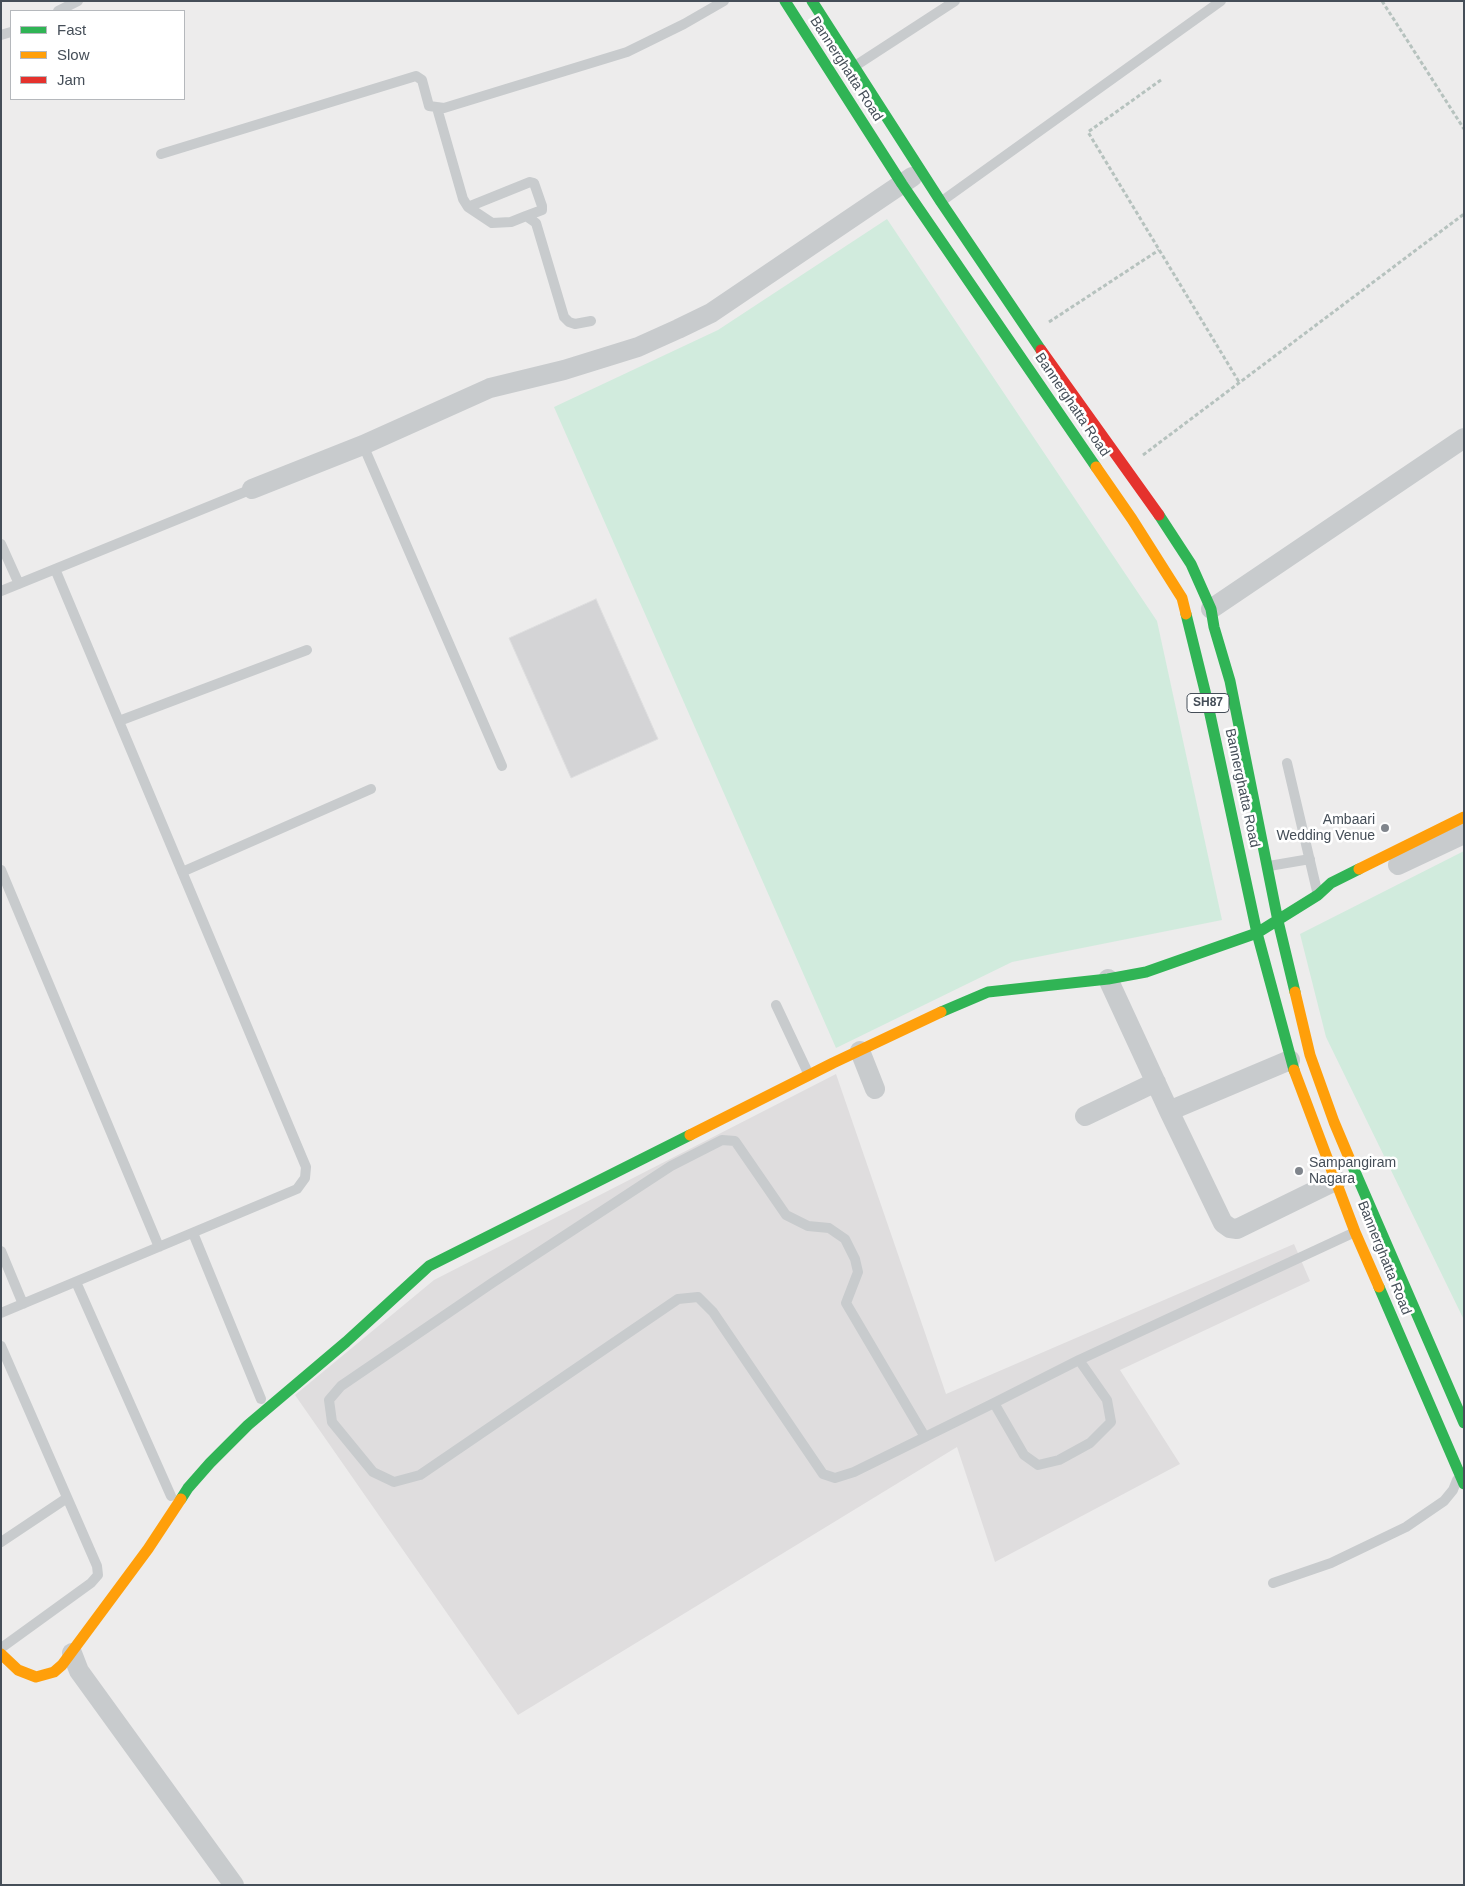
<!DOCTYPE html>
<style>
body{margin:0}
#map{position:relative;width:1465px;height:1886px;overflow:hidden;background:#edecec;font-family:Arial,sans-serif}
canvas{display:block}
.frame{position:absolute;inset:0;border:2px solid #454e58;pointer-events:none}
.legend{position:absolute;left:10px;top:10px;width:175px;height:90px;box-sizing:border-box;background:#fff;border:1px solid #b5b8bc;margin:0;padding:6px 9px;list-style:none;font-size:15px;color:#454e58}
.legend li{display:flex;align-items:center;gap:10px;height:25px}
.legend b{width:25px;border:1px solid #b5b8bc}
</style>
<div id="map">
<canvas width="1465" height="1886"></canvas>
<div class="frame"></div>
<ul class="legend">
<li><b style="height:6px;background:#30b455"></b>Fast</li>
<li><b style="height:6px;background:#ff9f0a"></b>Slow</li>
<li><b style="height:6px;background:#e5322d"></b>Jam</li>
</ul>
</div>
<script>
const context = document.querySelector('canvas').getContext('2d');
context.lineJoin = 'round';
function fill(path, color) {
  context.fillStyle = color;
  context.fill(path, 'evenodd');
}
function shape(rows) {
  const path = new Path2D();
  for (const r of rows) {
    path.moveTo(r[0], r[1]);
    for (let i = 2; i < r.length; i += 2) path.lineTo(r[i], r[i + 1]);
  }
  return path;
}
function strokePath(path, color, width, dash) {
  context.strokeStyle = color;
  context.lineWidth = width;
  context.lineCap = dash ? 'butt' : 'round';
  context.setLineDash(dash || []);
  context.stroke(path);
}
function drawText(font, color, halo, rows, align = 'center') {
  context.font = font + ' Arial,sans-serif';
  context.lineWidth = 5;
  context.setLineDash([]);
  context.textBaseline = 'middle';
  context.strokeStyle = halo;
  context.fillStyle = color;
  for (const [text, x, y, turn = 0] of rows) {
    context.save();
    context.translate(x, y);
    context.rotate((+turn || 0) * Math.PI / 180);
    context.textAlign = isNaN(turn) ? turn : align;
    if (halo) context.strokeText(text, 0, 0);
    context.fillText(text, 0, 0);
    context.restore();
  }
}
fill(shape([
 [836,1074,946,1394,1294,1244,1310,1281,1120,1370,1180,1464,995,1562,957,1447,518,1715,295,1395,434,1280]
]), '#dfddde');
fill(shape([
 [887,219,1157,621,1222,920,1012,962,836,1048,554,407,718,330],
 [1464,851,1464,1320,1326,1037,1300,934]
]), '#d1ebdd');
const building = shape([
 [596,599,658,739,571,778,509,638,596,599]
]);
fill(building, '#d4d4d6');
strokePath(building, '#dededf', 1);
strokePath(shape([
 [1382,1,1464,129],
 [1161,80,1088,132,1239,382],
 [1049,322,1159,250],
 [1143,455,1464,214]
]), '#b6c2be', 3, [4, 2.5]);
strokePath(shape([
 [58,11,78,1],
 [1,35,11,32],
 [855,66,955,1],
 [437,108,463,199,468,207,492,223,511,222,526,216,536,223,564,317,569,322,575,324,591,321],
 [161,154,416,76,422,80,429,106,444,108,627,52,684,24,724,1],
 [942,201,1221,1],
 [468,207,530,182,534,183,542,206,542,210,526,216],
 [363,445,502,766],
 [1,544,19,584],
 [1,591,252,489],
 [119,721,307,650],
 [1287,763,1317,891],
 [1269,866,1310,859],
 [1,870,159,1247],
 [182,872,371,789],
 [776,1005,809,1075],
 [193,1233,261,1399],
 [1,1251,23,1304],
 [76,1282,171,1496],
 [1,1313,297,1189,305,1178,306,1167,55,569],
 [1,1346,97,1566,98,1575,91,1583,4,1646],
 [994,1403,1024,1455,1038,1465,1059,1460,1090,1443,1111,1422,1107,1400,1079,1360],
 [925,1437,846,1303,858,1272,855,1259,845,1239,829,1228,808,1226,786,1215,735,1141,722,1140,671,1166,492,1283,341,1386,329,1400,332,1422,373,1472,394,1482,420,1475,678,1299,698,1297,713,1312,823,1474,835,1478,854,1472,925,1437,994,1403,1079,1360,1355,1232],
 [1,1542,67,1498],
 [1273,1583,1331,1563,1406,1527,1444,1501,1453,1490,1457,1480]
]), '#c8cbcd', 10);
strokePath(shape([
 [252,489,363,445,490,388,564,370,638,347,678,329,711,313,912,177],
 [1211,609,1464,438],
 [1398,865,1464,834],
 [1108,979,1169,1111,1223,1223,1230,1228,1237,1229,1337,1180],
 [860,1051,875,1089],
 [1169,1111,1290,1060],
 [1085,1116,1156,1082],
 [72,1653,79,1671,234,1885]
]), '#c8cbcd', 20);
strokePath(shape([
 [785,1,902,184,1096,467],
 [812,1,941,202,1041,350],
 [1159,515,1191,564,1211,609,1214,627,1230,681,1278,921,1295,992],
 [1186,614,1205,691,1257,933,1294,1070],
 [941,1012,988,992,1108,979,1146,972,1257,933,1318,895,1331,883,1359,869],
 [1350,1160,1464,1423],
 [1379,1287,1464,1484],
 [181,1499,188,1488,210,1463,248,1425,346,1342,429,1266,690,1135]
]), '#30b455', 11);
strokePath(shape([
 [1096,467,1132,519,1182,598,1186,614],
 [1359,869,1464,817],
 [1295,992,1310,1055,1334,1122,1350,1160],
 [1294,1070,1355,1232,1379,1287],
 [690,1135,833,1063,941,1012],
 [1,1654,18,1670,36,1677,54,1672,62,1665,148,1549,181,1499]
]), '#ff9f0a', 11);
strokePath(shape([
 [1041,350,1159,515]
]), '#e5322d', 11);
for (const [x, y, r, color] of [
 [1385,828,5,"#80858c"],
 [1299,1171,5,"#80858c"]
]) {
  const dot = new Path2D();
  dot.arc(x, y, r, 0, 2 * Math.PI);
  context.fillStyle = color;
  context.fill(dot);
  strokePath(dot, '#fff', 2);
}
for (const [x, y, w] of [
 [1208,703,42]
]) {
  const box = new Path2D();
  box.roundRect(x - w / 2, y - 9.5, w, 19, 4);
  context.fillStyle = '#fff';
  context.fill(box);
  strokePath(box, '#454e58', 1);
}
drawText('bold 12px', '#454e58', null, [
 ["SH87",1208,703]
]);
drawText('14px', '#454e58', '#fff', [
 ["Bannerghatta Road",846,69,57],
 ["Bannerghatta Road",1072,405,56],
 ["Bannerghatta Road",1242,788,78],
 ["Bannerghatta Road",1384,1258,68]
]);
drawText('14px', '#454e58', '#fff', [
 ["Ambaari",1375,820],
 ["Wedding Venue",1375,836],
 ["Sampangiram",1309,1163,"left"],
 ["Nagara",1309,1179,"left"]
], 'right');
</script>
